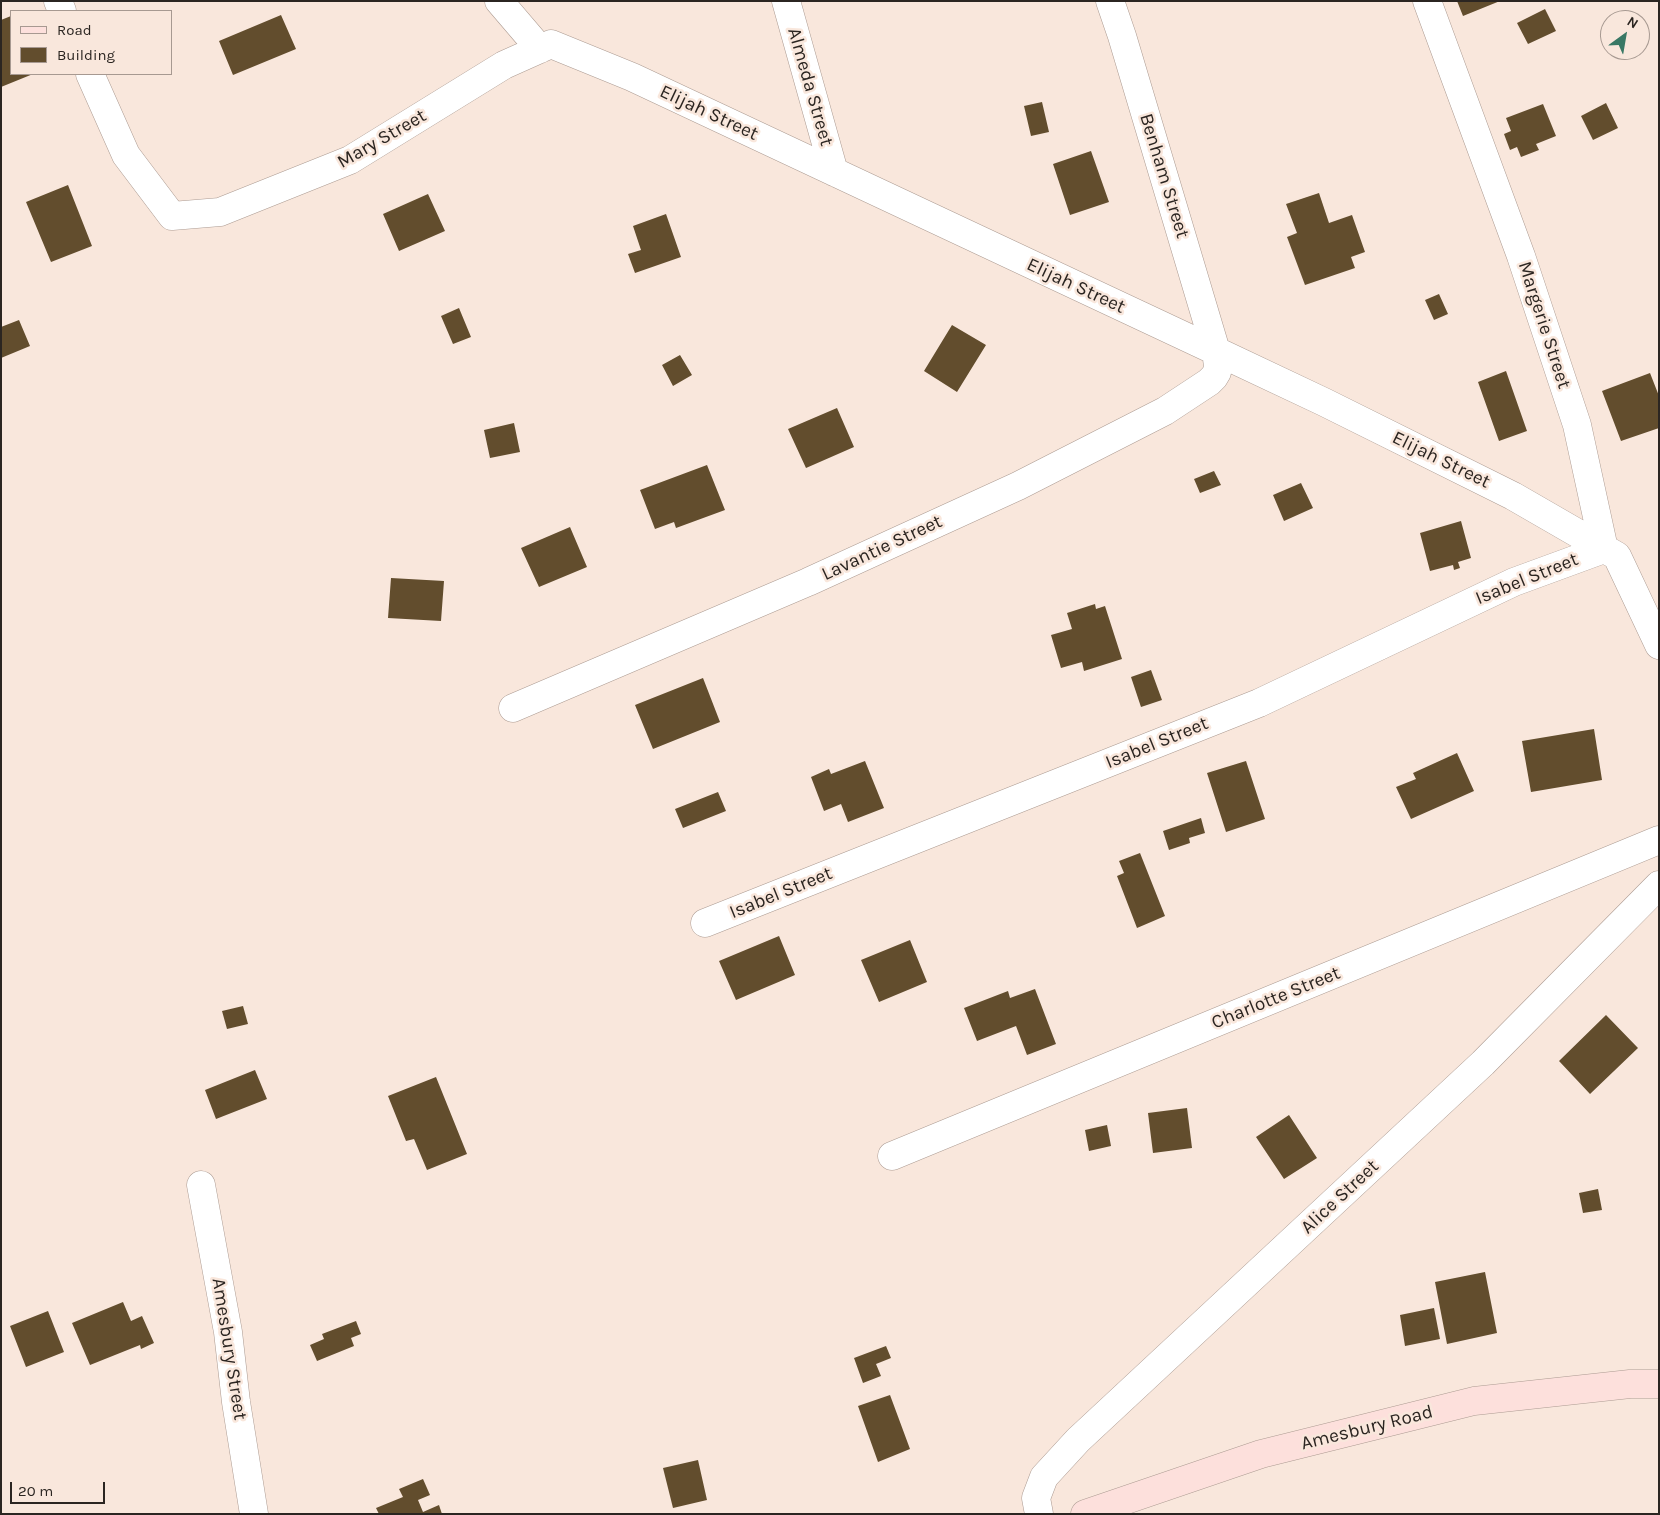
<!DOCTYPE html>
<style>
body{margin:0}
#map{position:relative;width:1660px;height:1515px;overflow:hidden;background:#f9e7dc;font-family:Karla,sans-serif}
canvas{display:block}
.frame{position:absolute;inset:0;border:2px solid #2b2521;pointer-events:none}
.legend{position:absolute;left:10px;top:10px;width:162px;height:65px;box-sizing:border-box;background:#f9e7dc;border:1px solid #a79991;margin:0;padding:6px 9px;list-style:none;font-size:15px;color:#2b2521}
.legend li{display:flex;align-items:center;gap:10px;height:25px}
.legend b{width:25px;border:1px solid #a79991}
.north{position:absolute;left:1600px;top:10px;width:50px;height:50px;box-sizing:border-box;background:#f9e7dc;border:1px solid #a79991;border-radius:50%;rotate:32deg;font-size:14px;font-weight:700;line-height:20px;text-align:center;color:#2b2521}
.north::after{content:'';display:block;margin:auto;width:18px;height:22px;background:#397865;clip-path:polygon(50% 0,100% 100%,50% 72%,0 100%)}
.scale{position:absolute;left:10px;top:1482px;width:95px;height:22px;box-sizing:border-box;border:2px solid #2b2521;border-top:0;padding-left:6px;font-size:15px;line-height:18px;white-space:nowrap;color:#2b2521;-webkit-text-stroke:4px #f9e7dc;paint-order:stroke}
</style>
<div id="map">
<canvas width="1660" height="1515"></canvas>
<div class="frame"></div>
<ul class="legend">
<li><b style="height:6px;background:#fde0dc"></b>Road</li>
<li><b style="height:14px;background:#624d2d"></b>Building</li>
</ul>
<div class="north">N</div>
<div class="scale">20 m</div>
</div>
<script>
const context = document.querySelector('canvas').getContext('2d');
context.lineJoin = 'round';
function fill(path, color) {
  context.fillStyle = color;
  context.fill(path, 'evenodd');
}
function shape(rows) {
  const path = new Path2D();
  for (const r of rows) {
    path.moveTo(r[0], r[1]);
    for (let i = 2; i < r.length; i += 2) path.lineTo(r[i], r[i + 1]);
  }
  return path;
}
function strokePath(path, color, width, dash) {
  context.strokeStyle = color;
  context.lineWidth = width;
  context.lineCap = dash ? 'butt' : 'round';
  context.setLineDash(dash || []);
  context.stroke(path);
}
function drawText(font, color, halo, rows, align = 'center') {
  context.font = font + ' Karla,sans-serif';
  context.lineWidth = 5;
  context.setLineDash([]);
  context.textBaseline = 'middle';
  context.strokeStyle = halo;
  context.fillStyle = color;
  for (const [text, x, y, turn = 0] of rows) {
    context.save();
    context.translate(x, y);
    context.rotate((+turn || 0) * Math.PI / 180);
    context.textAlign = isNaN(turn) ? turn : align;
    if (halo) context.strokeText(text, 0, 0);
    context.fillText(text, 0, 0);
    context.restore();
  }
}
fill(shape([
 [1457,1,1500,1,1463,16],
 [1545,9,1556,31,1528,44,1517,23],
 [281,15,296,49,233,75,219,41],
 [11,16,11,74,33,74,1,87,1,20],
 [1042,102,1049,132,1031,136,1024,106],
 [1606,103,1618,128,1593,140,1581,116],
 [1543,104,1556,136,1536,144,1539,150,1521,157,1517,147,1510,150,1504,134,1511,131,1506,118],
 [1091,151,1109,202,1070,215,1053,164],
 [68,185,92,246,51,262,26,202],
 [1319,193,1329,223,1352,215,1365,252,1351,257,1355,268,1305,285,1287,237,1297,233,1286,204],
 [428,194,445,231,399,251,383,214],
 [666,214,681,257,635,273,628,254,641,250,633,226],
 [1439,294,1448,314,1434,320,1425,300],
 [459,308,471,337,453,344,441,316],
 [19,320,30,346,1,358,1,327],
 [952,325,986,345,957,392,924,371],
 [680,355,692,375,673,386,662,365],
 [1506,371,1527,431,1499,441,1478,382],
 [1650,373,1659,396,1659,428,1621,441,1602,391],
 [837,408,854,447,806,468,788,429],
 [514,423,520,452,490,458,484,430],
 [707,465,725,510,676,528,674,522,655,529,640,490],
 [1214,471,1221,485,1200,493,1194,479],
 [1301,483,1313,508,1284,521,1273,495],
 [1461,521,1471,558,1458,562,1460,568,1454,570,1453,565,1430,571,1420,533],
 [570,527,587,567,539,587,521,548],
 [391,578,444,581,441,621,388,618],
 [1095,604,1096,609,1105,606,1122,659,1084,671,1082,662,1061,668,1051,635,1072,629,1067,613],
 [1151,670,1162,700,1141,707,1131,677],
 [703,678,720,722,653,749,635,705],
 [1594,729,1602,780,1531,792,1522,741],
 [1457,753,1474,791,1411,819,1396,787,1416,779,1413,773],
 [865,761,884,808,848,822,841,804,824,811,811,777,829,769,831,774],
 [1246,761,1265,819,1226,832,1207,773],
 [718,792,726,811,683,828,675,809],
 [1201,818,1205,833,1189,838,1190,843,1169,850,1163,831],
 [1140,853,1165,916,1137,928,1117,876,1124,873,1119,861],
 [779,936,795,975,736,1000,719,961],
 [910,940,927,982,879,1002,861,960],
 [1035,989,1056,1044,1027,1055,1016,1026,977,1041,964,1008,1008,991,1010,998],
 [243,1006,248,1024,227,1029,222,1011],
 [1606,1015,1638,1048,1590,1094,1559,1061],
 [255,1070,267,1099,216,1119,205,1090],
 [436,1077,467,1154,427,1170,414,1139,406,1141,388,1096],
 [1187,1108,1192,1148,1153,1153,1148,1113],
 [1289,1115,1317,1158,1284,1179,1256,1137],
 [1107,1125,1111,1146,1089,1151,1085,1130],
 [1598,1189,1602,1210,1583,1213,1579,1193],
 [1485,1272,1497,1333,1447,1344,1435,1282],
 [123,1302,131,1321,142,1316,154,1343,141,1349,140,1345,90,1365,72,1323],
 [1434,1308,1440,1339,1405,1346,1400,1315],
 [48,1311,64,1352,26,1367,10,1326],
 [356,1321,361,1334,351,1338,354,1346,317,1361,310,1345,324,1339,322,1334],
 [886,1346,891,1358,876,1364,881,1376,863,1383,854,1358],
 [890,1395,910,1449,878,1462,858,1406],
 [698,1460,707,1500,673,1508,663,1468],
 [423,1479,430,1495,418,1500,423,1512,439,1505,442,1514,379,1514,376,1508,403,1497,399,1489]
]), '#624d2d');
const street = shape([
 [58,1,62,11],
 [499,1,540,49],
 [786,1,834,172],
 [1427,1,1521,256,1577,425,1604,549],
 [90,74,126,155,172,216,220,212,350,160,504,65,551,44,632,77,1216,351,1324,402,1513,496,1617,556,1659,645],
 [513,708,808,582,1018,486,1165,411,1209,382,1214,377,1217,372,1218,366,1216,351,1122,36,1110,1],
 [705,923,1259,703,1514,582,1604,549],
 [892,1156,1659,840],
 [201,1185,228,1332,236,1402,254,1514],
 [1039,1514,1036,1498,1044,1477,1078,1440,1483,1063,1659,885]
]);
const secondary = shape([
 [1085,1514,1261,1454,1474,1401,1630,1384,1659,1384]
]);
strokePath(street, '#ac9b92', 29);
strokePath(secondary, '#ac9b92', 29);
strokePath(street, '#fff', 28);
strokePath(secondary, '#fde0dc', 28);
drawText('19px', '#2b2521', '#f9e7dc', [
 ["Almeda Street",810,87,74],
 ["Elijah Street",709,113,25],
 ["Mary Street",382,139,-30],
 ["Benham Street",1164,176,73],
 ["Elijah Street",1076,286,25],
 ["Margerie Street",1544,325,72],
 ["Elijah Street",1441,460,26],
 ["Lavantie Street",882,548,-25],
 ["Isabel Street",1527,579,-22],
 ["Isabel Street",1157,743,-22],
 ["Isabel Street",781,893,-22],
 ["Charlotte Street",1276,998,-22],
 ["Alice Street",1340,1197,-43],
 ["Amesbury Street",229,1349,81],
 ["Amesbury Road",1367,1428,-14]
]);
</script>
